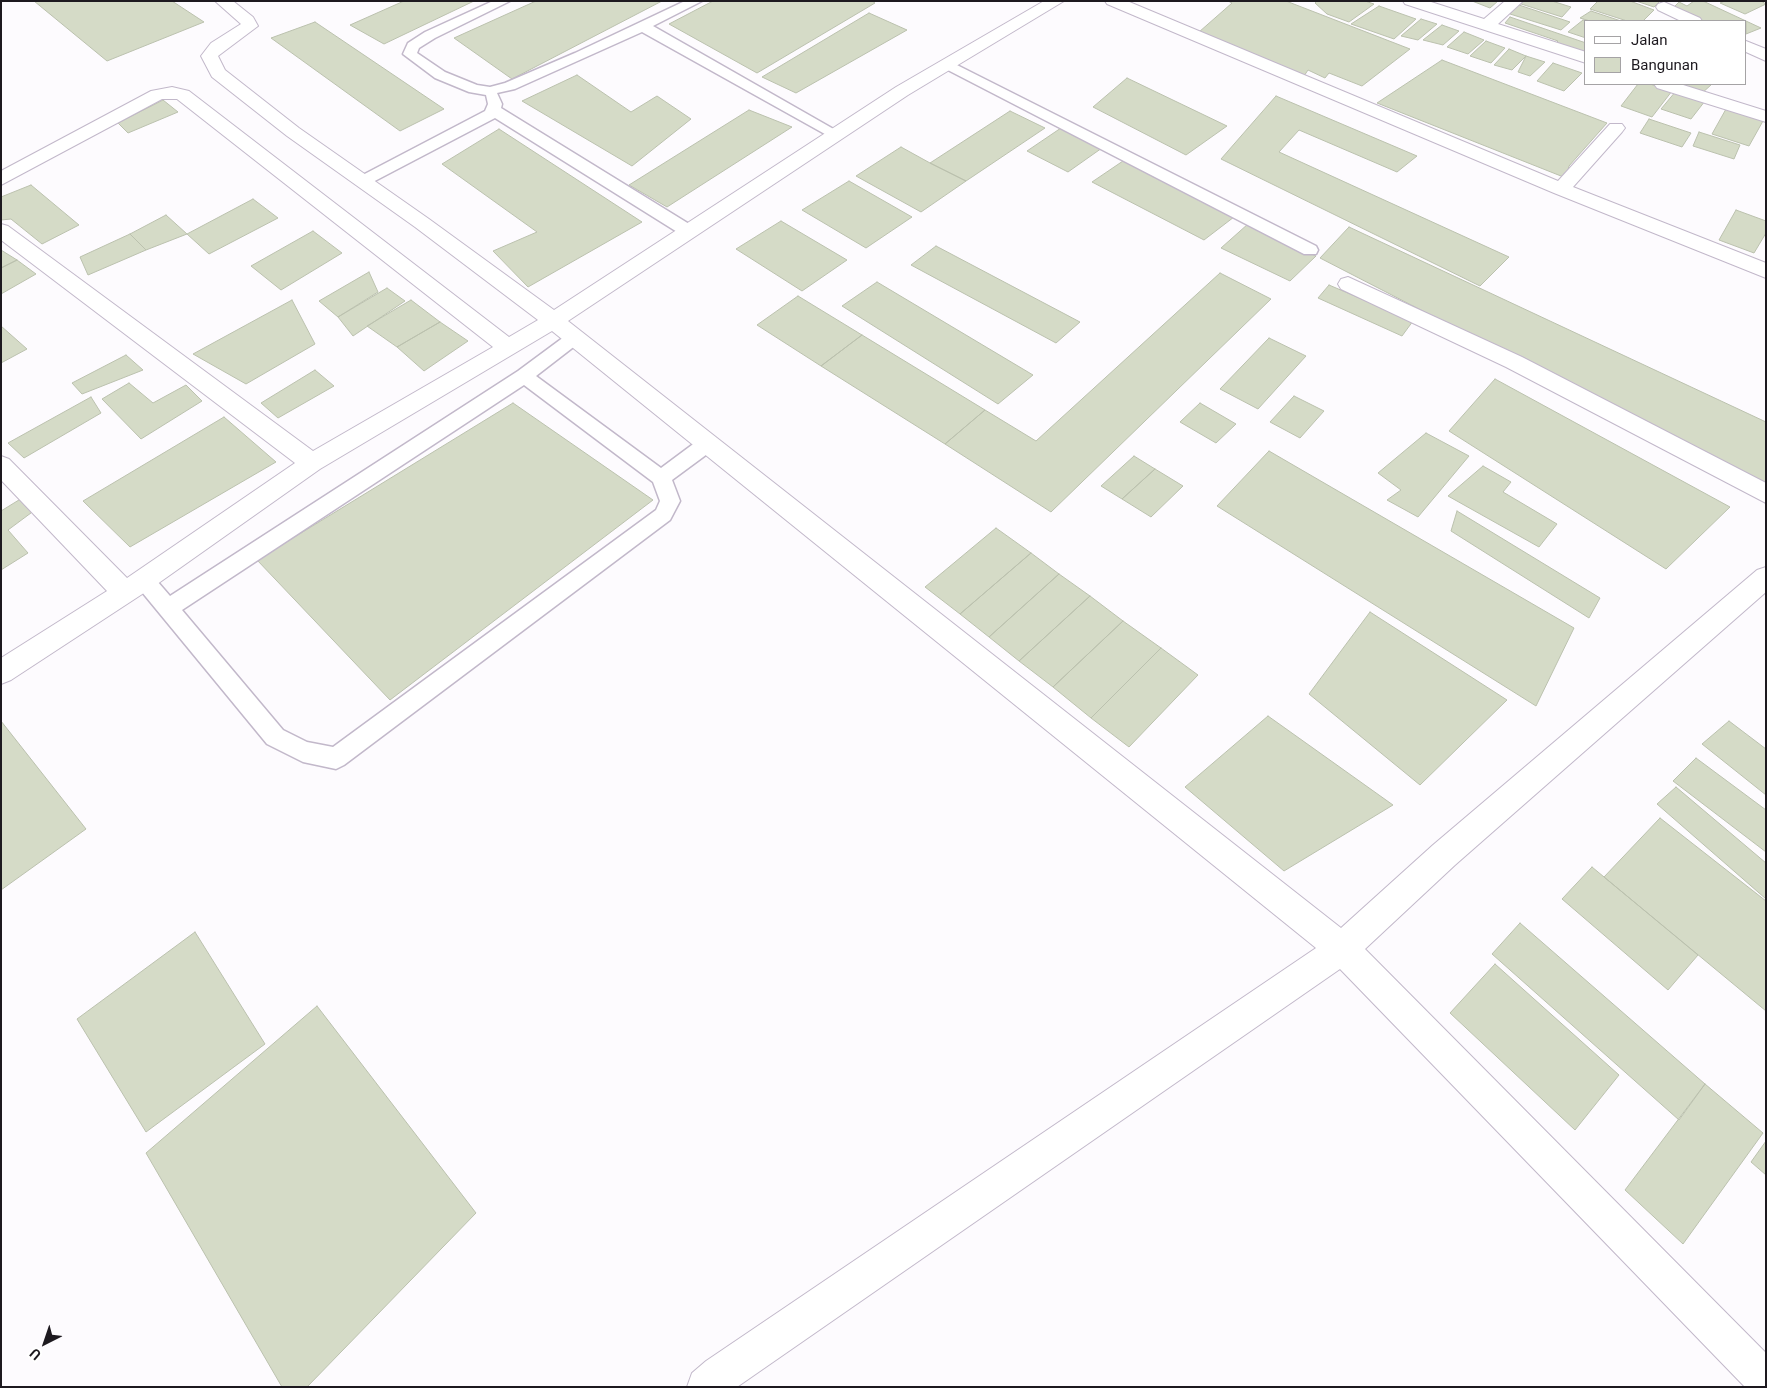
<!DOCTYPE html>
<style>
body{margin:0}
#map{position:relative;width:1767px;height:1388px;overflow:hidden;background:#fdfbfe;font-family:Roboto,sans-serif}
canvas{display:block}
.frame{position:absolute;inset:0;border:2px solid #1d191f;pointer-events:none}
.legend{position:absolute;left:1584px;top:20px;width:162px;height:65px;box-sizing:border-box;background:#fff;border:1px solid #a5a3a5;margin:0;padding:6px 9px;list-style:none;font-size:15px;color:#1d191f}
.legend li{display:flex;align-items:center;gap:10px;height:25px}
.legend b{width:25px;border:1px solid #a5a3a5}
.north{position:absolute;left:20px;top:1318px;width:50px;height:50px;-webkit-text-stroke:4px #fff;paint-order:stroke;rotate:221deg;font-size:14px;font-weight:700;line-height:20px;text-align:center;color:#1d191f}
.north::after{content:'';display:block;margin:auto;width:18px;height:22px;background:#1d191f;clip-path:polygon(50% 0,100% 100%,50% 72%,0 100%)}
</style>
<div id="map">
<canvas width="1767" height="1388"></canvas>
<div class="frame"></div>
<ul class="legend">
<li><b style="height:6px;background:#fff"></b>Jalan</li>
<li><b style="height:14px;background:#d5dbc7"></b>Bangunan</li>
</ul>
<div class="north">U</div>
</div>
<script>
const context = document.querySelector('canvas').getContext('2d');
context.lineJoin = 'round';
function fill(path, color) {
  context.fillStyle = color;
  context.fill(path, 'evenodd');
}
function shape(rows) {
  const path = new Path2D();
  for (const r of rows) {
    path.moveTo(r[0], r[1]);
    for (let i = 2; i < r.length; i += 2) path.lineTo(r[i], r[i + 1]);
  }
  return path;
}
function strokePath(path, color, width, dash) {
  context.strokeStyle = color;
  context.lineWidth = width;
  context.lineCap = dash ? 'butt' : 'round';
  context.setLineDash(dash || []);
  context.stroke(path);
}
const building = shape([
 [34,1,172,1,204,22,107,61,34,1],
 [404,1,474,1,384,44,350,25,404,1],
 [536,1,662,1,512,79,454,38,536,1],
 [713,1,872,1,875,3,757,73,669,24,713,1],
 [1228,1,1286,1,1410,49,1362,86,1329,73,1325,78,1308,70,1304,76,1199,32,1232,3,1228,1],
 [1317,1,1365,1,1374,4,1349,22,1327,14,1315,3,1317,1],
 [1472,1,1498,1,1490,8,1472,1],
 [1520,1,1552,1,1571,7,1562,17,1518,3,1520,1],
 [1598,1,1630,1,1654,10,1643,21,1627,21,1590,9,1598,1],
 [1636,1,1660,1,1654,7,1636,1],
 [1694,1,1703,1,1761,28,1746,34,1746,21,1701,21,1673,8,1679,2,1687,6,1694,1],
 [1725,1,1761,1,1766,4,1745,14,1720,3,1725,1],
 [1519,5,1570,22,1561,30,1510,14,1519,5],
 [1379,6,1416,19,1394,39,1351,24,1379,6],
 [1591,11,1621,21,1590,21,1580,18,1591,11],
 [869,13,907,30,796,93,762,77,869,13],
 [1510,17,1586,43,1586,55,1553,46,1558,41,1505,23,1510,17],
 [1421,19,1437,24,1418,40,1401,36,1421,19],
 [1583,20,1586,21,1586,38,1568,32,1583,20],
 [315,22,444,109,400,131,271,38,315,22],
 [1442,25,1459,31,1443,45,1423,40,1442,25],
 [1464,32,1484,40,1468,54,1447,47,1464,32],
 [1486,41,1505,48,1491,63,1470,56,1486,41],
 [1509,49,1526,56,1512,70,1494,65,1509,49],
 [1526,56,1545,62,1530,76,1518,72,1526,56],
 [1442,60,1607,123,1569,166,1566,178,1377,103,1442,60],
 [1553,63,1582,73,1564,91,1537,81,1553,63],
 [577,75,631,112,657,96,691,119,632,166,522,101,577,75],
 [1127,78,1227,126,1186,155,1093,107,1127,78],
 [1638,84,1650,84,1672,91,1652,117,1621,106,1638,84],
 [1676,84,1712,84,1700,95,1673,86,1676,84],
 [1676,91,1705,101,1691,119,1661,109,1676,91],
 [1276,96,1417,156,1397,172,1299,130,1279,152,1509,257,1480,286,1221,159,1276,96],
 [163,100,178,112,128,133,118,123,163,100],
 [1726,109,1763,121,1749,146,1712,134,1726,109],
 [749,110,792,127,667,207,629,185,749,110],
 [1010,111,1045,128,966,181,930,163,1010,111],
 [1649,119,1691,133,1682,147,1640,133,1649,119],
 [1061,128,1102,148,1068,172,1027,151,1061,128],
 [499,129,642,222,528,287,493,251,537,232,442,164,499,129],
 [1699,132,1740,145,1734,159,1693,146,1699,132],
 [901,147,930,163,966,181,921,212,856,176,901,147],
 [1123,161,1234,217,1204,240,1092,182,1123,161],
 [849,181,912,217,866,248,802,210,849,181],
 [31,185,79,225,42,244,11,219,1,220,1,197,31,185],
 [253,199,278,218,209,254,187,234,253,199],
 [1736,210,1766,221,1766,233,1754,253,1719,240,1736,210],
 [166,215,187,234,146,250,130,234,166,215],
 [781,221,847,260,802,291,736,249,781,221],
 [1248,224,1316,256,1290,281,1221,248,1248,224],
 [1349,227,1766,422,1766,488,1320,258,1349,227],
 [313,231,342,253,281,290,251,266,313,231],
 [130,234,146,250,88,275,80,257,130,234],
 [936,246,1080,322,1056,343,911,265,936,246],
 [1,250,17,260,1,268,1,250],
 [17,260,36,274,1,294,1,268,17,260],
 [369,272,378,292,338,317,319,301,369,272],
 [1220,273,1271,299,1051,512,945,444,985,410,1036,441,1220,273],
 [877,282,1033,375,998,404,842,306,877,282],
 [1329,285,1413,321,1402,336,1318,298,1329,285],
 [387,288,405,301,353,336,338,317,387,288],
 [798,296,862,335,821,366,757,325,798,296],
 [292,300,315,344,246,384,193,354,292,300],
 [411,300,440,322,397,347,367,326,411,300],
 [440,322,468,341,424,371,397,347,440,322],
 [1,326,27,349,1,363,1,326],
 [862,335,985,410,945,444,821,366,862,335],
 [1269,338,1306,356,1258,409,1220,389,1269,338],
 [126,355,143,370,82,394,72,383,126,355],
 [315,370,334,386,278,418,261,403,315,370],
 [1495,379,1730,507,1666,569,1449,431,1495,379],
 [129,383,153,403,186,385,202,401,141,439,102,399,129,383],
 [1294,396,1324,411,1300,438,1270,422,1294,396],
 [91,397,101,413,24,458,8,443,91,397],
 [513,403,653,500,390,700,257,560,513,403],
 [1200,403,1236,424,1216,443,1180,422,1200,403],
 [224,417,276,462,130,547,83,501,224,417],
 [1426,433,1469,456,1418,517,1387,500,1401,490,1378,473,1426,433],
 [1269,451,1574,628,1536,706,1217,506,1269,451],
 [1134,456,1155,469,1122,499,1101,486,1134,456],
 [1483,466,1511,482,1503,492,1557,524,1539,547,1448,496,1483,466],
 [1155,469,1183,486,1151,517,1122,499,1155,469],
 [27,495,39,507,8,530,28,553,1,570,1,511,27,495],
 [1457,511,1600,598,1589,618,1451,531,1457,511],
 [996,528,1031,553,960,614,925,587,996,528],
 [1031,553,1059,574,989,637,960,614,1031,553],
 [1059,574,1090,596,1019,661,989,637,1059,574],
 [1090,596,1123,621,1053,687,1019,661,1090,596],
 [1370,612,1507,700,1420,785,1309,694,1370,612],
 [1123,621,1161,648,1091,718,1053,687,1123,621],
 [1161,648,1198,675,1129,747,1091,718,1161,648],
 [1268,716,1393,805,1284,871,1185,787,1268,716],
 [1,721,86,829,1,890,1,721],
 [1729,721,1766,749,1766,795,1702,744,1729,721],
 [1696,758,1766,810,1766,852,1673,781,1696,758],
 [1676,787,1766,863,1766,899,1657,804,1676,787],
 [1660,818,1766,901,1766,1011,1604,877,1660,818],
 [1592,867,1698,955,1668,990,1562,899,1592,867],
 [1520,923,1705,1084,1679,1120,1492,954,1520,923],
 [195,932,265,1044,146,1132,77,1019,195,932],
 [1495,964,1619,1075,1575,1130,1450,1013,1495,964],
 [317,1006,476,1213,307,1387,282,1387,146,1153,317,1006],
 [1705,1084,1763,1133,1683,1244,1625,1190,1705,1084],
 [1766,1141,1766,1175,1751,1162,1766,1141]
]);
fill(building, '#d5dbc7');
strokePath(building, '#bbc1ae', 1);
const service = shape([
 [493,1,510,1,435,38,419,48,417,53,445,72,477,85,490,87,505,83,575,53,685,1,702,1,653,26,844,135,837,139,832,138,642,32,515,89,497,93,502,104,501,108,694,227,696,231,694,235,682,235,495,118,369,184,357,184,355,181,357,178,485,111,488,104,486,95,469,92,435,78,403,54,408,43,425,32,493,1],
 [947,60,1316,246,1318,250,1316,254,1304,254,942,67,940,64,947,60],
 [574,332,580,334,583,338,580,342,536,376,661,468,700,439,707,437,714,439,717,444,714,449,672,480,680,501,670,520,344,765,336,769,303,762,267,744,137,586,134,580,137,574,144,572,151,574,170,596,518,371,568,334,574,332],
 [524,385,653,482,660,501,656,510,333,747,307,742,283,730,182,610,524,385]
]);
const minor = shape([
 [215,1,233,1,253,17,258,26,218,56,225,70,299,128,429,219,554,310,896,87,1044,1,1064,1,908,95,568,321,1341,928,1433,845,1757,570,1766,567,1766,592,1455,865,1365,949,1766,1353,1766,1387,1745,1387,1340,969,737,1387,687,1387,692,1373,706,1361,1316,948,552,331,320,469,153,587,11,680,1,684,1,658,107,591,1,480,1,456,9,459,127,578,295,463,1,240,1,224,8,226,313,451,493,347,177,99,162,99,1,185,1,171,151,91,172,87,189,91,509,337,538,320,415,227,287,136,212,77,201,56,211,43,241,24,215,1],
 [1105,1,1127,1,1558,181,1610,124,1622,124,1625,128,1622,132,1573,187,1766,263,1766,278,1554,193,1107,4,1105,1],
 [1403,1,1428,1,1484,19,1505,1,1523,1,1498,24,1586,52,1586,63,1405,4,1403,1],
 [1664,2,1700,18,1702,21,1681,21,1658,10,1656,7,1658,4,1664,2],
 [1746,41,1766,49,1766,61,1746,52,1746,41],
 [1654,84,1680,84,1766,111,1766,122,1657,88,1654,84],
 [1348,277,1522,357,1766,483,1766,503,1506,367,1341,289,1338,284,1341,279,1348,277]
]);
strokePath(service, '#c2b8ca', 3);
strokePath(minor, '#c2b8ca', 2);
fill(service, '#fff');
fill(minor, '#fff');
</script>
